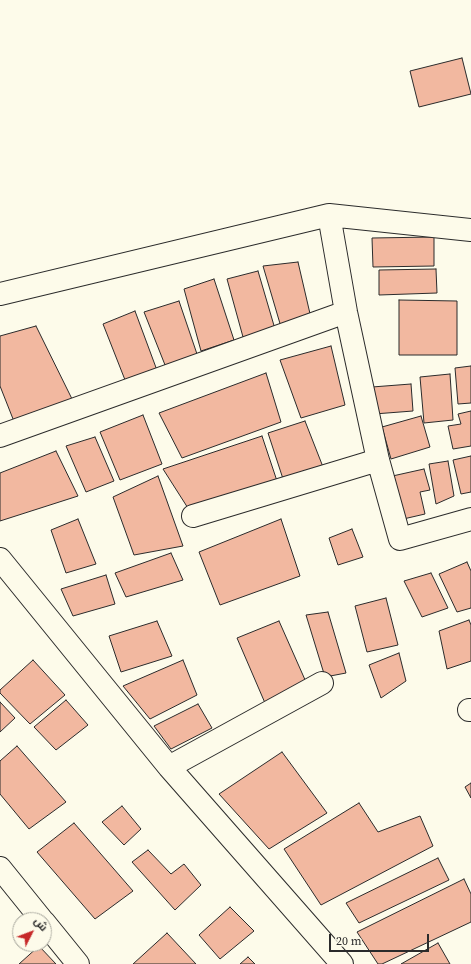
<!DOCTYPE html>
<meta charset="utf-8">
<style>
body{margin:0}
#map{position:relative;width:471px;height:964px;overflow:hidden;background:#fdfbea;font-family:"Source Serif 4",Cairo,serif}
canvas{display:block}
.north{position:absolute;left:12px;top:912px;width:40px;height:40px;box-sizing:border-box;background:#fdfbea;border:1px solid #a9a89e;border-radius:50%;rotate:48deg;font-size:11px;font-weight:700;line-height:16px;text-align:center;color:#2b2b2b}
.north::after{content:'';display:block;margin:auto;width:14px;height:18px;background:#c62828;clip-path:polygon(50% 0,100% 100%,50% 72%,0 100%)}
.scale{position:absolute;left:329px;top:934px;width:100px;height:18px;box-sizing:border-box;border:2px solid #2b2b2b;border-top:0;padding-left:5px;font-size:12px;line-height:14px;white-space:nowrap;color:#2b2b2b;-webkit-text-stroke:3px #fdfbea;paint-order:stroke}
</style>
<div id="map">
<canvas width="471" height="964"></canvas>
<div class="north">ش</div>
<div class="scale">20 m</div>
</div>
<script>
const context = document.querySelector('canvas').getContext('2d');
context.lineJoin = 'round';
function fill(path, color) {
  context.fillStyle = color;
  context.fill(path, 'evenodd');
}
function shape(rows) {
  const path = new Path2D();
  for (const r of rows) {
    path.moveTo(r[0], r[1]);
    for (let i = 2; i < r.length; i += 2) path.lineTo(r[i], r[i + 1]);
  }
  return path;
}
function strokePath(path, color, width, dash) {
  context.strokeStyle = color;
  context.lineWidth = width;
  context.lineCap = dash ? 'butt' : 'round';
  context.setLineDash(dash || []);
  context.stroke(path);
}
const building = shape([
 [462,58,471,94,419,107,410,71,462,58],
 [434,237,434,266,373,267,372,238,434,237],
 [298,262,311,318,281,327,263,266,298,262],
 [436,269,437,293,379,295,379,270,436,269],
 [258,271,275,329,243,337,227,279,258,271],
 [214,279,234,340,201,351,184,289,214,279],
 [399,300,457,301,457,355,399,355,399,300],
 [179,301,198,357,167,370,144,312,179,301],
 [135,311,158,373,127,385,103,324,135,311],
 [36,326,74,403,15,424,0,386,0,336,36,326],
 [331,346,345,405,301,418,280,360,331,346],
 [471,366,471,403,458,404,455,368,471,366],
 [266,373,281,422,182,458,159,413,266,373],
 [450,374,453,420,424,423,420,377,450,374],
 [411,384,413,411,374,414,372,387,411,384],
 [471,411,471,446,453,449,448,426,461,424,458,414,471,411],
 [143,415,162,464,120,480,100,432,143,415],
 [421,416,430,447,391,459,382,427,421,416],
 [305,421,325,472,285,485,268,433,305,421],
 [262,436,278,484,193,516,163,469,262,436],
 [95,437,114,481,86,492,66,446,95,437],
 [56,451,78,496,0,521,0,473,56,451],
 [471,456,471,492,461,494,453,460,471,456],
 [448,461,454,496,436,504,429,464,448,461],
 [424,469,430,490,420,492,425,514,399,520,388,477,424,469],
 [158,476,183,546,134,555,113,497,158,476],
 [78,519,96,564,66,573,51,530,78,519],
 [281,519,300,576,220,605,199,552,281,519],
 [352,529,363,557,338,565,329,538,352,529],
 [171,553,183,580,126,597,115,573,171,553],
 [467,562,471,571,471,608,457,612,439,574,467,562],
 [431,573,448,608,422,617,404,581,431,573],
 [106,575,115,604,73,616,61,589,106,575],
 [386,598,398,645,367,652,355,606,386,598],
 [328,612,346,673,325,677,306,615,328,612],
 [469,620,471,625,471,661,447,669,439,631,469,620],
 [157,621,172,656,121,672,109,636,157,621],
 [279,621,306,682,265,703,237,638,279,621],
 [399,653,406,681,381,698,369,665,399,653],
 [33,660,65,695,30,724,0,693,0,690,33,660],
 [183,660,197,695,150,719,123,686,183,660],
 [66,700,88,725,56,750,34,727,66,700],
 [0,702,15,718,0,732,0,702],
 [198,704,212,728,171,749,154,726,198,704],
 [17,746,66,802,29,829,0,794,0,761,17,746],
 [282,752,327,813,269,849,219,794,282,752],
 [471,783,471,798,465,787,471,783],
 [359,803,378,832,420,816,433,846,321,905,284,849,359,803],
 [122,806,141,829,124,845,102,822,122,806],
 [74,823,133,891,95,919,37,852,74,823],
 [148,850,171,874,184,864,201,885,175,910,132,862,148,850],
 [438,858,449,880,359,923,346,903,438,858],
 [464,879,471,894,471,922,382,964,378,964,357,932,464,879],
 [230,907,254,931,220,959,199,935,230,907],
 [167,933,196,964,133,964,167,933],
 [438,943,450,964,401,964,438,943],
 [39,946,56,964,19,964,39,946],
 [248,957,255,964,240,964,248,957]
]);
fill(building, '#f2b8a0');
strokePath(building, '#2b2b2b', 1);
const minor = shape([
 [329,215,346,312,378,460,400,539,471,519],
 [0,294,329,215,471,230],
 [0,436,346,312],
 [193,516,378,460],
 [0,559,169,767,342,964],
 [469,710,471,710],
 [169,767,322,683],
 [0,868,42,920],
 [44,922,78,964]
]);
strokePath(minor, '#2b2b2b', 24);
strokePath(minor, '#fdfbea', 22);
</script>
